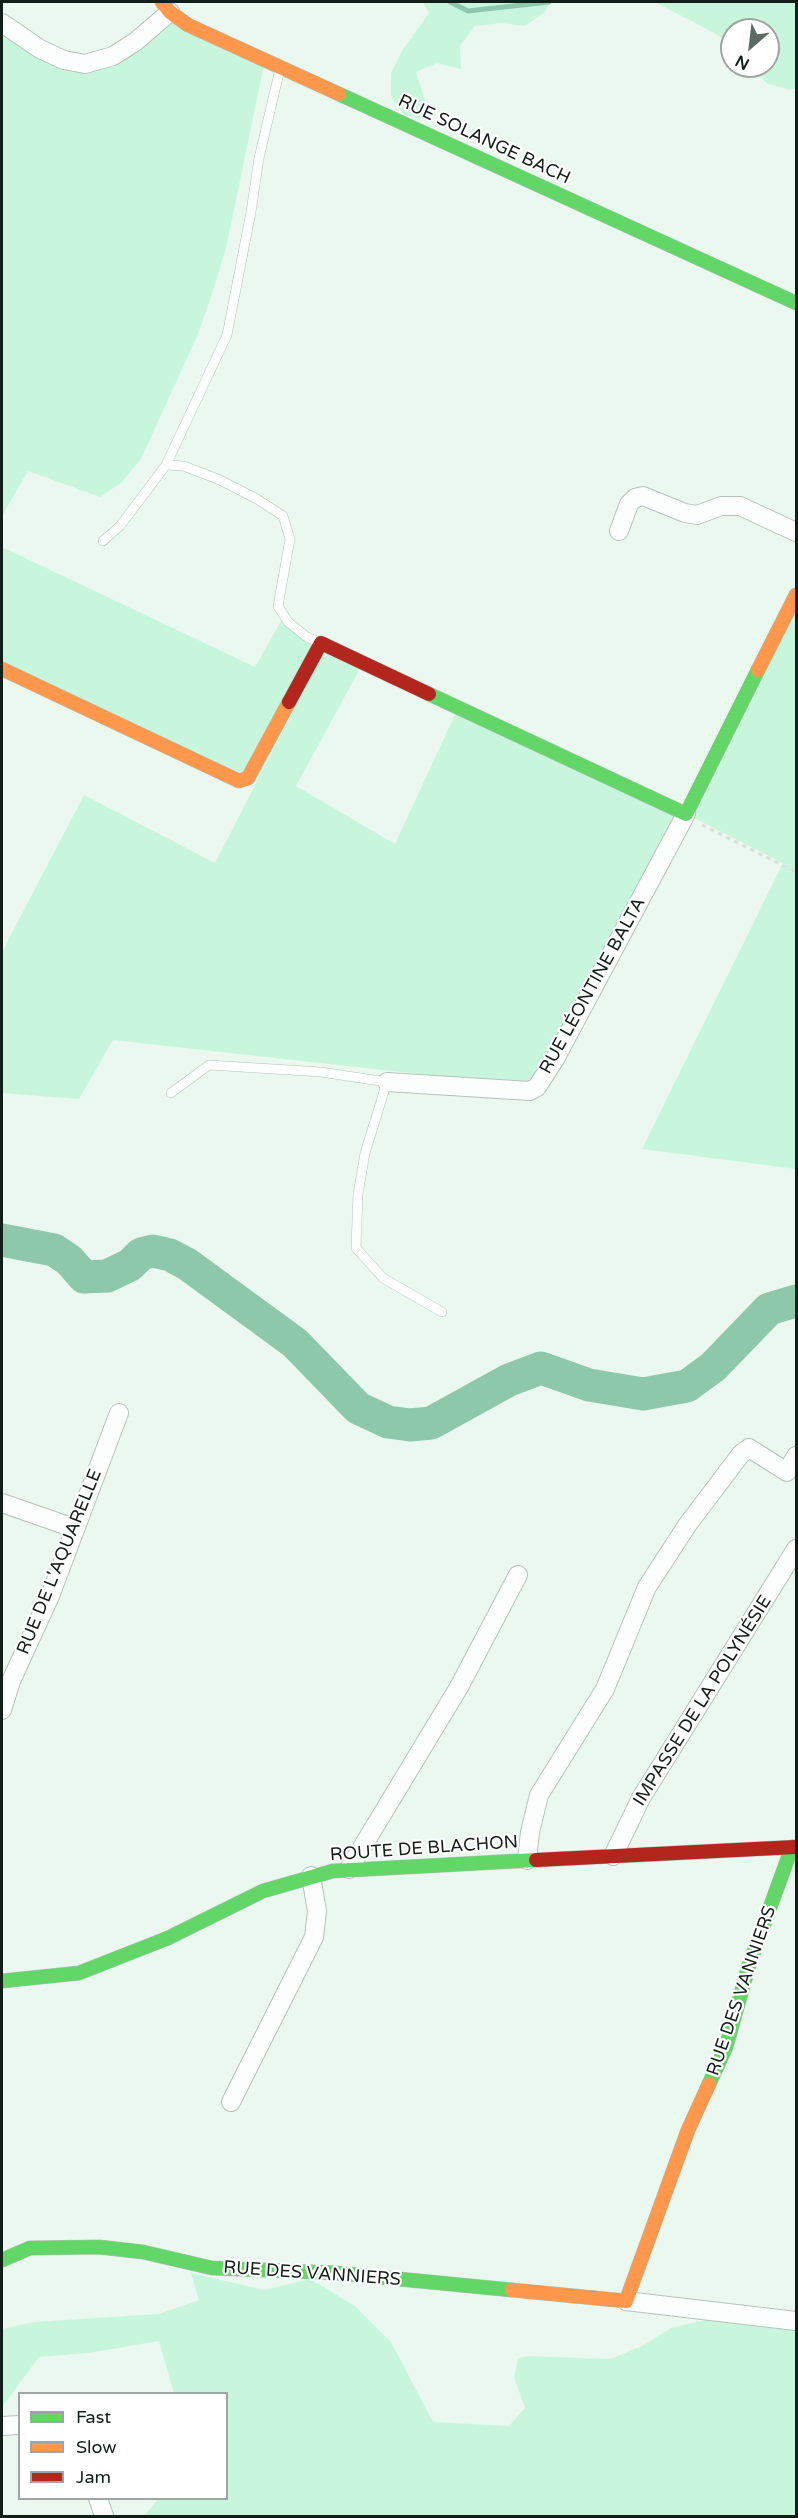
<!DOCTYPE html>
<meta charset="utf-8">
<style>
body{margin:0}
#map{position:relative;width:798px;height:2518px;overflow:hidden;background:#eaf8f0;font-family:"Varela Round",sans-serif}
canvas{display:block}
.frame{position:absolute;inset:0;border:3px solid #121e18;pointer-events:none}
.legend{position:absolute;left:18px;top:2392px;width:210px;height:108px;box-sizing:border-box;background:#fff;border:2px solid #a0a5a3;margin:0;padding:8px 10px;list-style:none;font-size:18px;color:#121e18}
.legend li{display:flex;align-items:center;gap:12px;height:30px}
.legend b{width:30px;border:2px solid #a0a5a3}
.north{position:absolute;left:720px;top:18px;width:60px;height:60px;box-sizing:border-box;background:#fff;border:2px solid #a0a5a3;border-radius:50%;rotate:208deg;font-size:16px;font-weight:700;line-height:24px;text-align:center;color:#121e18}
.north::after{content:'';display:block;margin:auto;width:21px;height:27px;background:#5e6a64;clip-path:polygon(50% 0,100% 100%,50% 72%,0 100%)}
</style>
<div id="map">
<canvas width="798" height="2518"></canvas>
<div class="frame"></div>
<ul class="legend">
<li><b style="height:8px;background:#63d668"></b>Fast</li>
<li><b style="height:8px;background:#ff974d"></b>Slow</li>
<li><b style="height:8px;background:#b3261e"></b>Jam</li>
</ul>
<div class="north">N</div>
</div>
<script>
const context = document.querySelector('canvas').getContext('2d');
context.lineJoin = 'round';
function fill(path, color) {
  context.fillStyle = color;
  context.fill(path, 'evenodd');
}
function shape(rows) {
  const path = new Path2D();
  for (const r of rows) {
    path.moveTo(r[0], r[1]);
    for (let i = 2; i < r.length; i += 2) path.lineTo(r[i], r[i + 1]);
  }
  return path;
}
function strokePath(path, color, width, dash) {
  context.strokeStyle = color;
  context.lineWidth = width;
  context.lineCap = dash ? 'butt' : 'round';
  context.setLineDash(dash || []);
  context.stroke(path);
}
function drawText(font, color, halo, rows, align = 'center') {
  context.font = font + ' "Varela Round",sans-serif';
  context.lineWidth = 4.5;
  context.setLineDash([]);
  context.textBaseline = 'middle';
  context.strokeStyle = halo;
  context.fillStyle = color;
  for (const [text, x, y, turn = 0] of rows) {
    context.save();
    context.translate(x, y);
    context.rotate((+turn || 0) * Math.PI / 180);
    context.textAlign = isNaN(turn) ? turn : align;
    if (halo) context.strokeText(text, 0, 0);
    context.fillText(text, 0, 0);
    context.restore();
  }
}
fill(shape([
 [423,2,550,2,545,12,525,26,501,23,475,26,460,46,461,69,437,63,416,72,424,97,427,120,404,115,391,96,391,73,402,51,429,13],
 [655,2,796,2,796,88,790,90,768,84,749,66,768,66,768,30,732,30,732,45,716,34],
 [170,12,265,60,226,248,212,294,198,334,141,459,121,483,100,497,28,471,2,516,2,23,86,64],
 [2,547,255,667,281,621,288,622,321,643,248,778,2,669],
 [796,596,796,1169,642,1149,783,863,686,814,535,1080,519,1085,113,1040,79,1099,2,1093,2,952,84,795,215,863,327,646,363,663,296,786,395,844,458,708,686,814],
 [191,2273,264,2290,310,2279,355,2306,391,2342,433,2422,509,2426,525,2408,514,2377,518,2358,529,2356,610,2359,642,2346,671,2328,714,2318,796,2330,796,2516,144,2516,158,2499,226,2498,226,2394,174,2393,159,2341,88,2353,39,2357,2,2407,2,2329,34,2322,159,2314,199,2300]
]), '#c8f6dd');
strokePath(shape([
 [450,2,468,11,549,2]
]), '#8ec8aa', 5);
strokePath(shape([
 [2,1240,54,1250,69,1260,84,1277,107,1276,130,1265,141,1254,153,1251,170,1255,187,1264,295,1343,358,1408,388,1422,410,1425,431,1423,509,1380,541,1368,589,1385,643,1394,687,1386,713,1367,769,1309,796,1301]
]), '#8ec8aa', 33);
const lane = shape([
 [166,465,184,466,220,480,257,499,283,516,290,539,278,606,288,622,307,637,321,643],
 [103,541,120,526,166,465,227,335,251,212,259,158,280,69],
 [171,1093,209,1065,321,1072,387,1082,365,1153,358,1194,356,1248,383,1278,442,1312]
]);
const street = shape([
 [2,23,40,49,64,60,85,64,113,56,135,42,170,12],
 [619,531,629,504,635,498,643,496,685,513,697,515,721,506,740,506,796,532],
 [387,1082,530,1091,537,1087,555,1059,686,814],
 [2,1503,74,1528],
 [2,1710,11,1681,50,1596,119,1413],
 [613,1856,641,1798,796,1549],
 [527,1860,530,1832,539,1795,605,1689,647,1587,688,1524,741,1454,749,1448,787,1472,796,1456],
 [349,1869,459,1687,518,1575],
 [231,2102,314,1937,317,1911,311,1876],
 [626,2301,796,2321],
 [2,2426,20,2425],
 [98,2498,104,2516]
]);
const fast = shape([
 [339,94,796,303],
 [429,694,686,814,758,670],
 [2,1981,79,1973,168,1938,263,1891,333,1871,536,1860],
 [709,2084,726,2047,749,1965,792,1847],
 [2,2260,30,2248,99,2247,143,2252,212,2268,337,2273,512,2290]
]);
const slow = shape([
 [162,2,170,12,188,25,339,94],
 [2,669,239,781,248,778,289,702],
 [758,670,796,595],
 [512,2290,626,2301,688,2130,709,2084]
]);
const jam = shape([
 [289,702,321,643,429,694],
 [536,1860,796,1847]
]);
strokePath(lane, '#b6c3bc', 10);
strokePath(street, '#b6c3bc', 20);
strokePath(fast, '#b6c3bc', 15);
strokePath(slow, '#b6c3bc', 15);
strokePath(jam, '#b6c3bc', 15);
strokePath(shape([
 [702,825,796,872]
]), '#dcdfdd', 3, [4.5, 4.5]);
strokePath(lane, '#fcfefd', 9);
strokePath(street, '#fcfefd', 18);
strokePath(fast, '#63d668', 14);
strokePath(slow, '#ff974d', 14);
strokePath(jam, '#b3261e', 14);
drawText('18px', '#121e18', '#fff', [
 ["RUE SOLANGE BACH",484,140,25],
 ["RUE LÉONTINE BALTA",593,986,-61],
 ["RUE DE L'AQUARELLE",60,1562,-68],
 ["IMPASSE DE LA POLYNÉSIE",703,1701,-58],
 ["ROUTE DE BLACHON",424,1849,-4],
 ["RUE DES VANNIERS",742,1991,-71],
 ["RUE DES VANNIERS",312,2274,4]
]);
</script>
